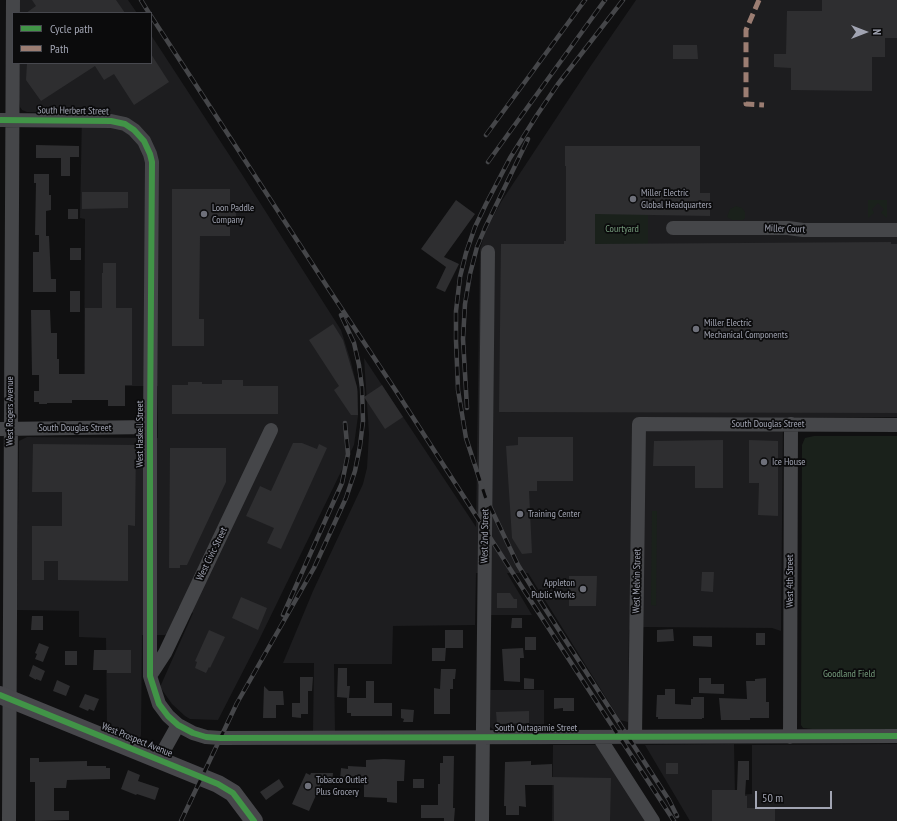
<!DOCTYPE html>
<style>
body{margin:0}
#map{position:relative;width:897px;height:821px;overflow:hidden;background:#101011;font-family:"PT Sans Narrow",sans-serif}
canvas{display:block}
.legend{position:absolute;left:12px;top:12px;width:140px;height:52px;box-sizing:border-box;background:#0b0b0c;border:1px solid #47484e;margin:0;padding:5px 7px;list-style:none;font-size:12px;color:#a1a4b2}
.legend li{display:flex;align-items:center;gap:8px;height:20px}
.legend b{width:20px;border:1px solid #47484e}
.north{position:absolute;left:845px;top:12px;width:40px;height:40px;-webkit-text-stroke:3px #0b0b0c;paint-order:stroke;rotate:90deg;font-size:11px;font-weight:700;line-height:16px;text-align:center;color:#a1a4b2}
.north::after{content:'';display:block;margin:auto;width:14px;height:18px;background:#a1a4b2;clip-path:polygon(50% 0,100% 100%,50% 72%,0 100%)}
.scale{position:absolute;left:755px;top:791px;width:77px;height:18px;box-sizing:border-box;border:2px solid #a1a4b2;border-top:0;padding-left:5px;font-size:12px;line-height:14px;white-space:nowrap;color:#a1a4b2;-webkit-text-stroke:3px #0b0b0c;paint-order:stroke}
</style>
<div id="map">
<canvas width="897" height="821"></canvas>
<ul class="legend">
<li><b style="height:5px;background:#419447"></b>Cycle path</li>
<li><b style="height:5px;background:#9b7d72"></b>Path</li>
</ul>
<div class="north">N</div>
<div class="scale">50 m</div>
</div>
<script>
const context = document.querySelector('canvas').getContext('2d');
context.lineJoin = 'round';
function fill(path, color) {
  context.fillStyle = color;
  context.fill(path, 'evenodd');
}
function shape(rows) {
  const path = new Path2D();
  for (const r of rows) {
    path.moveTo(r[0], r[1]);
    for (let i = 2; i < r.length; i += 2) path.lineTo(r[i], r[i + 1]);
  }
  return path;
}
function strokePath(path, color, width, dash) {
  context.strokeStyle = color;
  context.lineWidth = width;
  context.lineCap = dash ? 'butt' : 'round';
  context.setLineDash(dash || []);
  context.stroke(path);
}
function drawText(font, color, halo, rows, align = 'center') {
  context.font = font + ' "PT Sans Narrow",sans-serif';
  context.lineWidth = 3.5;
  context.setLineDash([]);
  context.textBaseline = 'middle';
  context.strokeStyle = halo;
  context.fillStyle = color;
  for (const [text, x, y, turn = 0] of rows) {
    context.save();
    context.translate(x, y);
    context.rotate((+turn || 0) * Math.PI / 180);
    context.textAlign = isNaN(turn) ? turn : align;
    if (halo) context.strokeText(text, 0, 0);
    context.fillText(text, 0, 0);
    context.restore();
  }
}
fill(shape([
 [19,0,128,0,137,13,19,13],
 [636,0,897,0,897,417,783,418,781,631,772,628,645,627,629,630,628,722,620,720,528,573,507,573,532,615,491,615,491,573,476,573,475,625,393,626,392,664,334,664,335,731,313,731,314,663,283,663,313,591,363,484,367,468,369,434,364,358,476,527,480,249,486,230,501,202,590,67],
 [151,35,243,176,341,330,351,362,358,391,358,416,354,445,258,642,218,720,190,719,185,716,172,704,160,687,193,613,179,607,167,634,165,635,142,635,141,735,140,738,137,741,107,729,106,638,79,637,79,611,17,610,19,441,27,437,158,438,158,386,84,386,85,219,80,218,82,113,27,112,22,110,20,107,19,100,19,63,151,63],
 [490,690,544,690,544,730,494,730,490,727],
 [734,744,735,795,752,794,752,745,897,744,897,821,690,821,645,745],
 [553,745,600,745,649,821,552,821]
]), '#1d1d1f');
fill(shape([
 [868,200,887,200,887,218,881,213,884,209,878,203,872,209,874,213,868,218],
 [736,206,742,208,745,212,745,218,743,220,732,220,727,217,730,209],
 [595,214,648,214,648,244,595,244],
 [814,436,897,436,897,729,812,729,803,728,801,725,802,445,805,438],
 [652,511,657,511,656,606,651,605]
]), '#1a211b');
fill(shape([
 [32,0,116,0,125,13,26,13,36,6],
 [822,0,897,0,897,38,885,38,885,57,872,57,872,91,791,90,791,68,774,67,774,54,786,54,787,11,822,11],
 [673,45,697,45,698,59,673,59],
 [151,54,169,82,134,105,114,74,104,80,95,66,41,101,26,80,27,63,151,63],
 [36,145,79,146,79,157,70,157,70,176,61,176,61,158,36,158],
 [565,146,700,146,700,193,710,193,710,216,595,214,595,244,891,242,891,244,897,244,897,413,499,412,501,244,564,244,564,241,566,241,566,166,565,166],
 [34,174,49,174,49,195,51,195,51,210,46,211,46,236,49,236,51,279,56,279,56,292,33,292,33,252,39,252,39,235,35,235,36,183,34,183],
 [172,189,230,189,230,208,236,208,236,220,230,220,230,236,200,236,199,319,204,319,204,346,172,346],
 [82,192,128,192,128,208,82,209],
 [456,200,475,214,444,257,459,264,445,292,436,288,446,267,421,249],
 [68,209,78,209,78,219,68,219],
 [70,248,81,248,81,260,70,260],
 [103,263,116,263,116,308,132,308,132,385,125,385,125,406,108,406,108,400,72,400,72,403,47,403,47,404,39,404,39,402,34,402,34,391,39,391,39,375,32,375,31,310,50,310,51,333,57,333,57,359,59,359,59,374,85,374,85,308,102,308,102,273,103,273],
 [70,291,80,291,80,312,70,312],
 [333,324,343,340,357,387,358,415,351,415,334,390,339,386,309,340],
 [222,380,243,380,243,386,278,386,278,414,172,414,172,385,188,385,188,382,202,382,202,384,222,384],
 [382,385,403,417,385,429,364,397],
 [518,437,573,437,573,481,537,481,537,491,529,491,532,553,522,554,512,538,506,446,518,445],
 [723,440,723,488,695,488,695,466,653,466,654,441],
 [749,440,778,441,778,516,758,515,759,483,749,483],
 [293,443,302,443,317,449,319,444,327,448,281,549,267,543,274,528,246,516,260,486,271,491],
 [33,444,136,445,135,526,128,525,128,581,58,580,58,561,44,561,44,580,32,580,32,526,62,526,62,492,32,492],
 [170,448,226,448,226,482,187,565,180,565,180,568,169,568],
 [702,572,714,572,713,592,701,591],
 [569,576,597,576,596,606,569,606],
 [497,593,510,593,514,599,517,599,517,608,497,608],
 [241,597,267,608,258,630,232,618],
 [32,616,43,616,43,630,31,630],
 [512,618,522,618,522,628,511,628],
 [673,629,674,641,657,642,657,630],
 [209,630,225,637,210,668,209,667,206,673,195,668,197,662,195,661],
 [445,630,463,630,463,648,445,648],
 [756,633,765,633,765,645,756,645],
 [693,636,712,636,712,647,693,646],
 [525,637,536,637,536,650,525,650],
 [39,643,49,647,43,662,35,659,37,654,35,653],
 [432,648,446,648,445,661,432,661],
 [523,648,524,658,520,658,520,682,504,681,502,649],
 [94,650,131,650,131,673,107,673,107,670,93,670],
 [65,651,77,651,77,665,65,665],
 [33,665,45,671,41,681,36,679,36,680,29,676],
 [338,668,347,668,347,686,350,686,349,698,337,697],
 [441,669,456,669,455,679,453,679,453,689,450,689,450,714,434,714,434,688,440,689],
 [300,677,313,677,312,691,308,691,308,714,301,714,301,718,292,717,292,703,300,703],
 [524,678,534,679,534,689,524,689],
 [699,678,711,678,711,684,724,684,724,694,699,693],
 [766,678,766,702,769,702,769,718,750,718,750,720,721,720,719,698,747,699,746,681,755,681,755,679],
 [57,680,70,686,66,696,53,691],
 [366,681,374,681,374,703,392,703,392,716,351,716,351,713,347,713,347,698,366,698],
 [264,686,269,691,283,691,284,705,276,705,276,718,263,718],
 [665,689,675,689,675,704,691,705,691,699,693,699,693,697,704,697,704,718,702,718,702,719,658,719,658,717,656,717,657,695,665,695],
 [85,694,99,699,94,711,89,709,88,711,79,707],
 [554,698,574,698,574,711,563,711,563,708,554,709],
 [401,709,414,710,413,722,403,722,404,719,401,718],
 [529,711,529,723,497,724,496,712],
 [443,756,454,756,453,808,455,808,454,821,444,821,444,818,421,818,421,805,438,805,438,784,440,784,440,763,443,763],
 [30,758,39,758,39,762,87,761,87,766,106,766,106,768,110,768,110,779,67,780,66,788,54,788,54,811,69,811,69,820,35,821,35,782,30,782],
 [384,759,405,760,404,781,397,781,397,803,387,802,387,798,364,797,364,781,340,780,341,768,348,769,348,766,366,767,366,760],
 [531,761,531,765,552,764,552,777,611,778,610,821,554,821,554,785,525,785,526,807,519,806,519,815,506,815,506,806,504,806,505,762],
 [738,761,749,761,749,780,746,780,745,796,747,796,747,808,775,808,775,821,712,821,712,790,737,790],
 [666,763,678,763,678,774,666,774],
 [128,770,140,775,138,781,159,788,155,800,137,794,136,795,121,789],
 [306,773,310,775,311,773,333,773,332,784,321,784,309,811,292,804],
 [279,779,284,787,266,800,260,792],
 [413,779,424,779,424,788,413,788]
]), '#2e2e30');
strokePath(shape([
 [0,120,111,121,125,124,134,130,144,141,150,154,152,162,150,427,150,676,159,704,168,716,178,725,193,733,206,737,220,738,897,736],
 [673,228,788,228,803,230,897,230],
 [0,429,150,427],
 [150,676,165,653,271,430],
 [599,737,653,821],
 [635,737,639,424,897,425],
 [790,737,791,424],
 [159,759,178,725],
 [9,821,13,0],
 [482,821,488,252]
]), '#454649', 14);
strokePath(shape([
 [0,695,218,784,233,793,254,821]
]), '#47474b', 18);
const rail = shape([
 [141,0,149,13],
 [623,0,558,84,537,115,510,158,486,204,475,227,466,253,460,277,456,311,456,340,458,390,466,438,485,496,518,565,544,607,669,800,677,816],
 [151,16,328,288,396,391,516,578,674,821],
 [486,135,585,0],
 [488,162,605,0],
 [467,408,463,339,465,304,470,274,477,247,485,228,528,139],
 [283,615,342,483,348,454,345,423],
 [181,821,237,703,314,568,346,498,355,471,360,446,363,421,362,388,359,365,354,343,341,315]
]);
strokePath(rail, '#454649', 4.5);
strokePath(rail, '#0b0b0c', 3, [9]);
strokePath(shape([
 [759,0,746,30,746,104,764,105]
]), '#9b7d72', 5, [10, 5]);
strokePath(shape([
 [0,120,111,121,125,124,134,130,144,141,150,154,152,162,150,427,150,676,159,704,168,716,178,725,193,733,206,737,220,738,897,736],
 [0,695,218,784,233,793,254,821]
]), '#419447', 6);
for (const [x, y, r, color] of [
 [633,199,4,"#6e707a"],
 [204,214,4,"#6e707a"],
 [696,329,4,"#6e707a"],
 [764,462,4,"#6e707a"],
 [520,514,4,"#6e707a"],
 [583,589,4,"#6e707a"],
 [308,786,4,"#6e707a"]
]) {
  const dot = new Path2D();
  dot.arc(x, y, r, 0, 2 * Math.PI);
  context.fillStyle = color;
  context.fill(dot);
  strokePath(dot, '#0b0b0c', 1.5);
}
drawText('10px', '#a1a4b2', '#0b0b0c', [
 ["South Herbert Street",73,111,1],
 ["Miller Court",785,229,2],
 ["West Rogers Avenue",10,411,-90],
 ["South Douglas Street",768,424],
 ["South Douglas Street",75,428],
 ["West Haskell Street",140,434,-90],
 ["West 2nd Street",485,536,-89],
 ["West Civic Street",212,554,-64],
 ["West Melvin Street",637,581,-89],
 ["West 4th Street",790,581,-90],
 ["South Outagamie Street",536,728],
 ["West Prospect Avenue",137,740,22]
]);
drawText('10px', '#a1a4b2', '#0b0b0c', [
 ["Miller Electric",641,193],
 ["Global Headquarters",641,205],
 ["Loon Paddle",212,208],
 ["Company",212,220],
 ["Miller Electric",704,323],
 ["Mechanical Components",704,335],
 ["Ice House",772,462],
 ["Training Center",528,514],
 ["Appleton",575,583,"right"],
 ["Public Works",575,595,"right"],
 ["Tobacco Outlet",316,780],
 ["Plus Grocery",316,792]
], 'left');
drawText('10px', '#779e7e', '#0b0b0c', [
 ["Courtyard",622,229],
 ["Goodland Field",849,674]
]);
</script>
